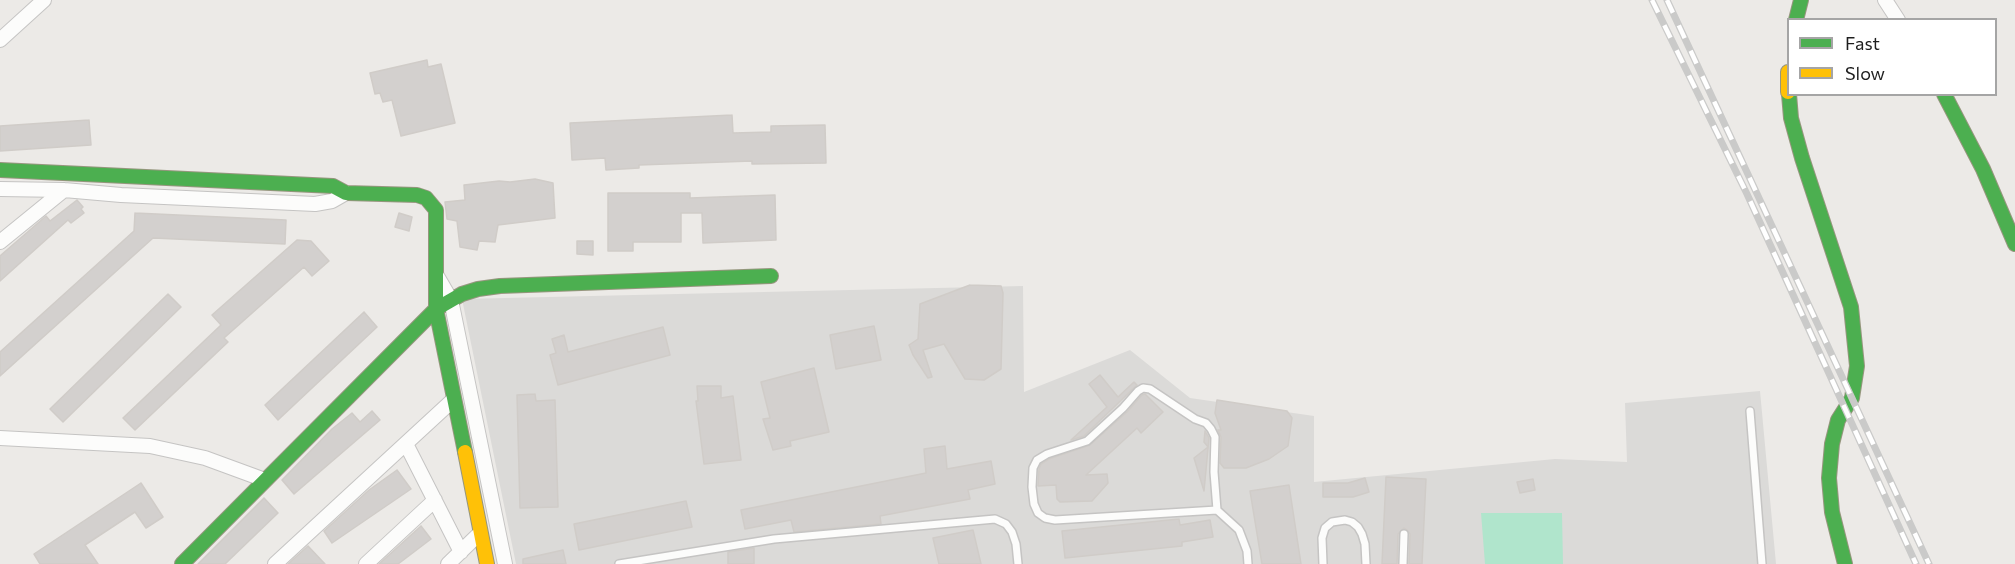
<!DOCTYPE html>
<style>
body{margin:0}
#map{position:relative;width:2015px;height:564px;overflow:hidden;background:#eceae7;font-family:Commissioner,sans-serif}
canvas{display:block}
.legend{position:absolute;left:1787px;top:18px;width:210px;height:78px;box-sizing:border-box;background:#fff;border:2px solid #a5a5a5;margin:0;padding:8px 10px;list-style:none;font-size:18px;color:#1e1e1e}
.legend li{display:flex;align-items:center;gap:12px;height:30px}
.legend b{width:30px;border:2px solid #a5a5a5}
</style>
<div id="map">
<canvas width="2015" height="564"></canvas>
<ul class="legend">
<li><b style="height:8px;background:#4caf50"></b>Fast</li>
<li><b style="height:8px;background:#ffc107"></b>Slow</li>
</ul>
</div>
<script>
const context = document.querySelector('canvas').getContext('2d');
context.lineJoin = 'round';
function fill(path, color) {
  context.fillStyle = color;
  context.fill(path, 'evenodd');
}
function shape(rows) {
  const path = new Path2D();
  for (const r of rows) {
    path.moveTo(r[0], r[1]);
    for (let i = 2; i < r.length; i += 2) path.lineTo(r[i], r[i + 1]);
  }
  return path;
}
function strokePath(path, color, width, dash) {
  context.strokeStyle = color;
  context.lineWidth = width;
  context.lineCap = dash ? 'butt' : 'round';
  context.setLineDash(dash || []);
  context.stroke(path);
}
fill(shape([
 [1023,286,1024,392,1130,350,1190,398,1314,416,1314,482,1555,459,1627,462,1625,403,1760,391,1776,564,516,564,462,299]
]), '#dbdad8');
fill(shape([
 [1481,513,1562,513,1563,564,1485,564]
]), '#b0e5cc');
const building = shape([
 [427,60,428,67,441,64,455,123,401,136,392,100,383,102,380,93,375,94,370,73,427,60],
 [732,115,733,133,771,132,771,126,825,125,826,163,752,164,752,161,639,165,639,168,606,170,605,158,572,160,570,123,732,115],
 [89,120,91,145,0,151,0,126,89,120],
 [535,179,553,183,555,218,498,225,495,242,479,241,477,250,460,247,457,221,447,219,445,202,465,200,464,185,499,181,510,182,535,179],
 [608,193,690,193,690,198,775,195,776,240,703,243,702,213,681,213,681,242,633,242,633,251,608,251,608,193],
 [77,200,83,207,81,209,84,213,71,223,68,220,0,281,0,256,46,216,50,221,77,200],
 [135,213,286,220,285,244,153,238,0,376,0,352,134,231,135,213],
 [399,213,412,217,409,231,395,227,399,213],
 [297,240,311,241,329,261,312,276,304,267,224,338,228,342,135,430,123,418,221,325,212,315,297,240],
 [577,241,593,241,593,255,577,254,577,241],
 [970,285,1001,286,1003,293,1001,369,984,380,965,379,944,344,923,350,932,377,928,378,913,355,909,345,918,339,920,304,970,285],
 [168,294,181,307,63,422,50,409,168,294],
 [364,312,377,327,278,420,265,405,364,312],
 [874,326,881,360,836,369,830,335,874,326],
 [663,327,670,355,558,385,550,355,556,353,552,339,564,335,568,352,663,327],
 [814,368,829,432,790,441,791,446,773,450,763,419,770,418,761,382,814,368],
 [1100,375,1118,397,1134,382,1137,385,1084,436,1071,440,1107,407,1089,384,1100,375],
 [697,386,721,386,721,398,733,396,741,460,704,464,696,401,698,401,697,386],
 [535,394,536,401,555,400,558,507,520,508,517,395,535,394],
 [1145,394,1163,412,1141,433,1137,428,1086,475,1107,474,1108,483,1092,501,1060,502,1057,499,1056,485,1038,486,1039,469,1041,464,1049,459,1090,445,1127,412,1142,395,1145,394],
 [1217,400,1287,411,1292,418,1288,446,1269,459,1246,468,1224,468,1220,463,1221,437,1218,430,1221,430,1215,413,1217,400],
 [372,411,380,420,294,494,282,480,332,429,352,413,360,422,372,411],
 [1205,431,1209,438,1204,491,1194,458,1208,447,1204,442,1205,431],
 [945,446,947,469,991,461,995,484,968,490,970,499,880,516,881,524,794,532,791,520,745,529,741,510,926,473,924,449,945,446],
 [397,470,411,489,332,543,324,531,369,490,397,470],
 [1386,477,1426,479,1422,564,1409,564,1410,534,1407,530,1404,528,1398,534,1397,564,1382,564,1386,477],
 [1365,478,1369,492,1353,497,1323,497,1323,483,1348,483,1365,478],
 [1533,479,1535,490,1520,493,1517,482,1533,479],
 [141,483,163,517,146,528,135,512,85,545,98,564,40,564,34,554,141,483],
 [1289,485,1301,564,1262,564,1250,491,1289,485],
 [264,498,278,513,225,564,198,564,264,498],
 [686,501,692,527,579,550,574,524,686,501],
 [1179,519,1180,525,1210,520,1213,537,1182,542,1182,546,1065,558,1062,531,1179,519],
 [421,526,431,539,398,564,379,564,421,526],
 [973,530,981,564,939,564,933,538,973,530],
 [308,546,325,564,288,564,308,546],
 [754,548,754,564,728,564,728,552,754,548],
 [563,550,566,564,523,564,523,559,563,550]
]);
fill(building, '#d3d0ce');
strokePath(building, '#d0ccc8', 1.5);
const lane = shape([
 [1750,411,1762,564],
 [1217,510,1055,520,1045,518,1038,513,1034,504,1032,487,1033,468,1037,460,1047,454,1087,441,1123,408,1138,391,1143,388,1150,389,1195,419,1206,423,1211,429,1215,437,1214,472,1217,510,1239,530,1247,551,1248,564],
 [619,564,774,539,995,519,1006,524,1012,532,1016,544,1018,564],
 [1323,564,1322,538,1325,528,1332,522,1345,520,1352,522,1358,527,1362,534,1365,544,1366,564],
 [1403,564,1404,534]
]);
const street = shape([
 [1885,0,1898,20],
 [0,40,44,0],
 [0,189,64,190,121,195,315,204,332,201,346,193],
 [0,242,64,190],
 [437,276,451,300,505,564],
 [0,438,150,446,205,458,265,480],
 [406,444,461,552],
 [275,564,453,400],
 [366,564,435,500],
 [448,564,480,533]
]);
const fast = shape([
 [1796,20,1801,0],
 [1789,94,1791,118,1802,158,1851,307,1857,366,1852,398,1838,420,1832,444,1829,478,1832,512,1845,564],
 [1944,94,1983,169,2015,244],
 [0,170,333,186,346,193,417,195,426,198,436,210,436,309,465,452],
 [182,564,436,309,462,294,478,289,500,286,771,276]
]);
const slow = shape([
 [1788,72,1788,92],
 [465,452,487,564]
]);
strokePath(lane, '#c5c4c3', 10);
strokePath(street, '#c5c4c3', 16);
strokePath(fast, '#96967e', 16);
strokePath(slow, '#96967e', 16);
strokePath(lane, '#fcfcfb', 7);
strokePath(street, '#fcfcfb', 14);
strokePath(fast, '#4caf50', 14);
strokePath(slow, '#ffc107', 14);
const rail = shape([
 [1652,0,1747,194,1916,564],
 [1667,0,1929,564]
]);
strokePath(rail, '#cacac9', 7);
strokePath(rail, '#fff', 4.5, [14]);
</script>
